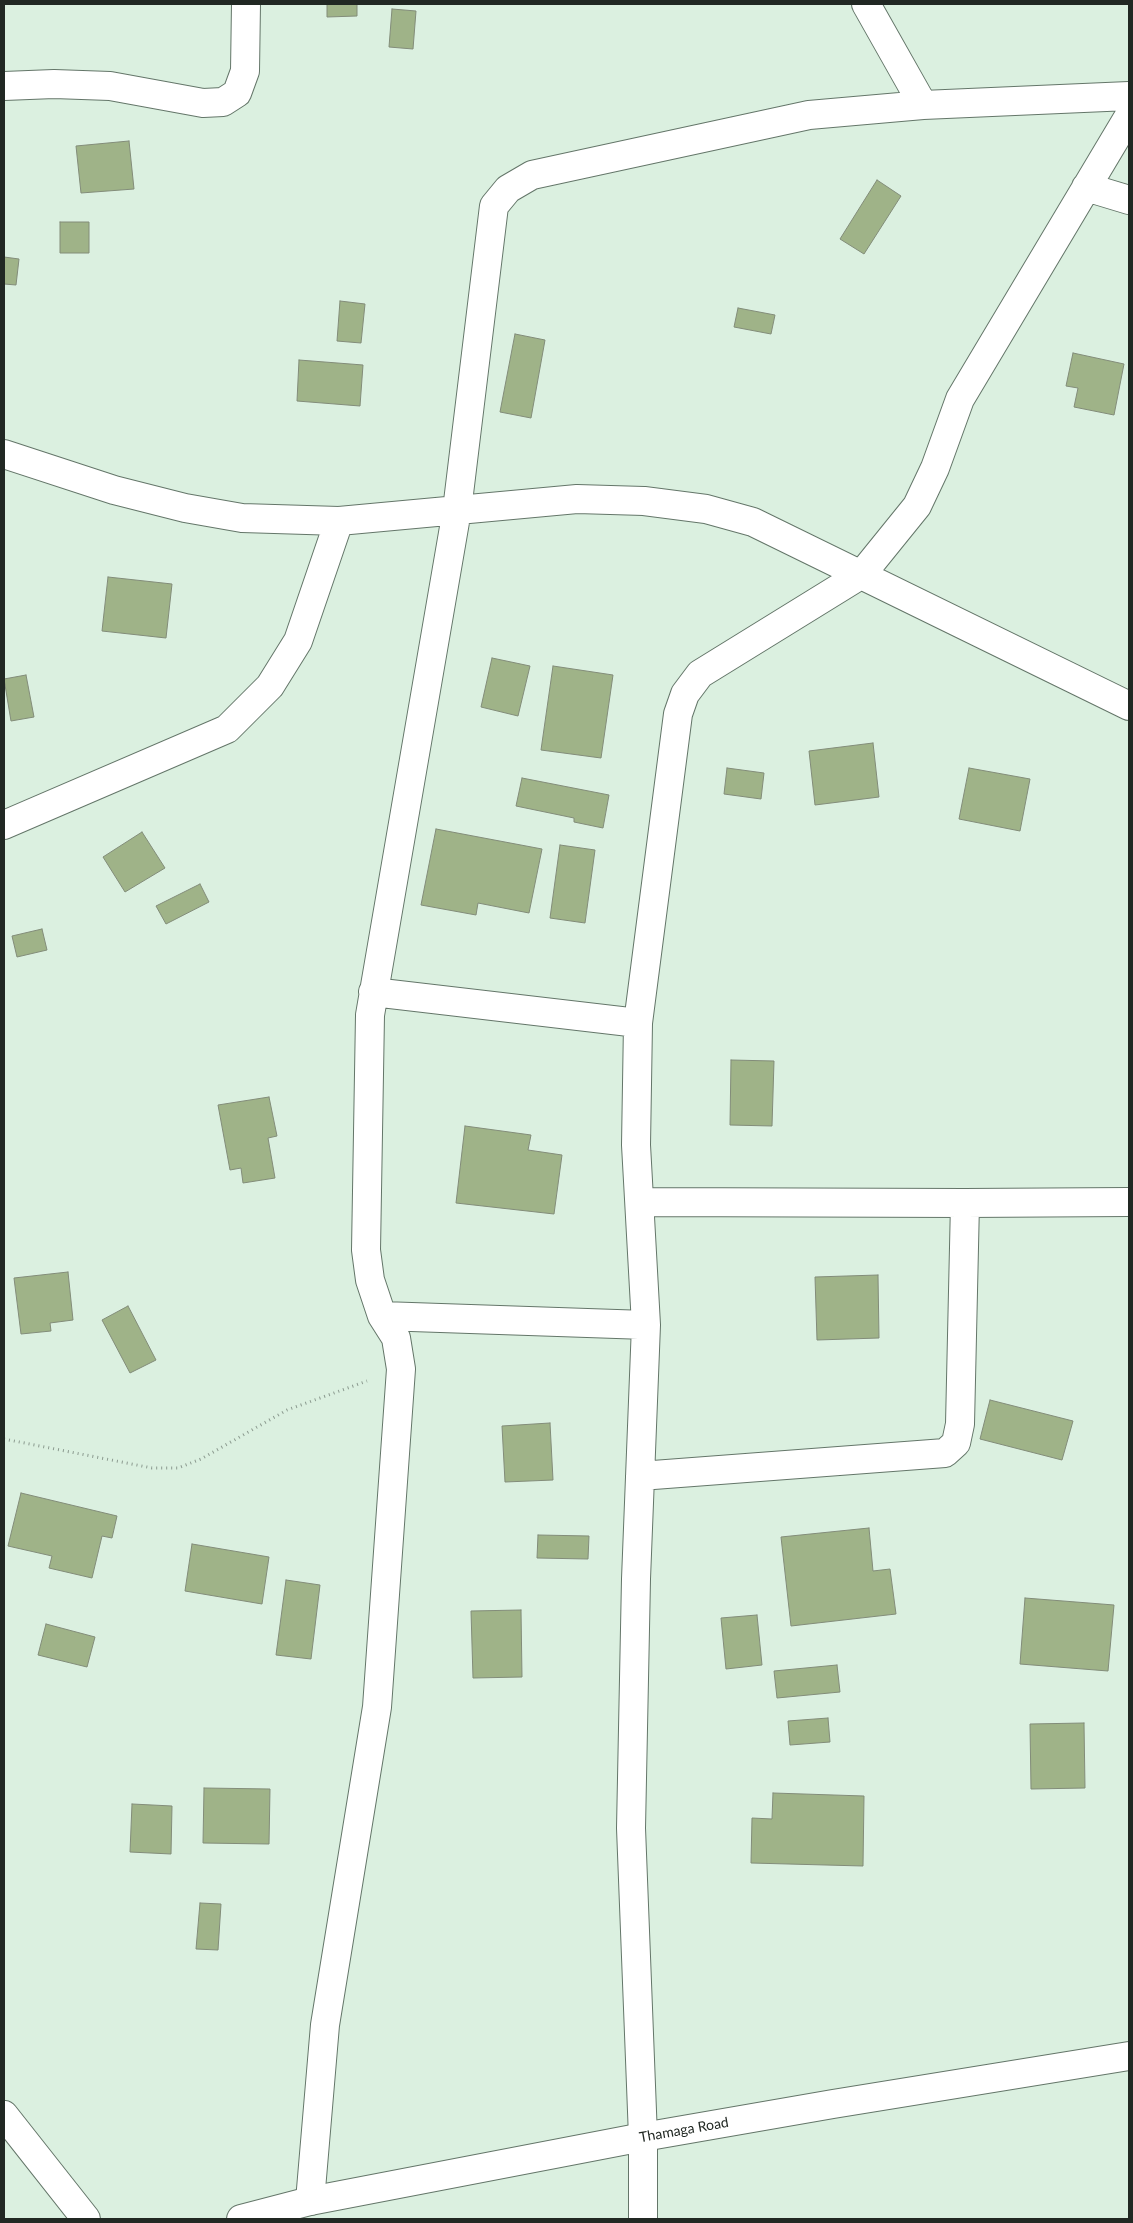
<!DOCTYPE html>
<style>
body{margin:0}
#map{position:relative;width:1133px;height:2223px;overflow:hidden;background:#dbf0e0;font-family:Lato,sans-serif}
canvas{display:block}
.frame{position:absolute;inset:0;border:5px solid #212823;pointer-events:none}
</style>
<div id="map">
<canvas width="1133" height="2223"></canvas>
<div class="frame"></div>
</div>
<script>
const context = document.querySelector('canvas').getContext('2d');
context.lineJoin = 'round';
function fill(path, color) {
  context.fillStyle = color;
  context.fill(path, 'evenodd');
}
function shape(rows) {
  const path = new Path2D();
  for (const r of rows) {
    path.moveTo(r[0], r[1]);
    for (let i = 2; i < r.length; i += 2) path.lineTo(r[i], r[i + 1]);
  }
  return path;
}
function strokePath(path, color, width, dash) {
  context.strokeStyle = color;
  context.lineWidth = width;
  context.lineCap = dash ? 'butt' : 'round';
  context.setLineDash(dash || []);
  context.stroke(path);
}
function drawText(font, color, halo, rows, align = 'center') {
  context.font = font + ' Lato,sans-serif';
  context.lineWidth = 4;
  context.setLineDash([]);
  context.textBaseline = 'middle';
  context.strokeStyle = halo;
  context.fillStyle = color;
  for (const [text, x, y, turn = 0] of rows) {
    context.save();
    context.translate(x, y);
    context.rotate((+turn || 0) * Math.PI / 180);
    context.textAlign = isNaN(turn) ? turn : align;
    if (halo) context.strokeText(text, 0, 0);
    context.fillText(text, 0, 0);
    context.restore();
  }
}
const building = shape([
 [327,4,357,4,357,16,327,17,327,4],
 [392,9,416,11,413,49,389,47,392,9],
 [129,141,134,189,81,193,76,146,129,141],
 [877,180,901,196,864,254,840,239,877,180],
 [60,222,89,222,89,253,60,253,60,222],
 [4,257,19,259,16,285,4,284,4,257],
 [340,301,365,304,361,343,337,341,340,301],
 [738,308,775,315,771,334,734,327,738,308],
 [515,334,545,340,531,418,500,412,515,334],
 [1073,353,1124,364,1114,415,1074,407,1078,388,1066,386,1073,353],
 [299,360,363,365,360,406,297,401,299,360],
 [108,577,172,584,166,638,102,631,108,577],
 [492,658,530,666,518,716,481,707,492,658],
 [553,666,613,675,601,758,541,750,553,666],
 [26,675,34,717,11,721,4,679,26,675],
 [873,743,879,797,815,805,809,751,873,743],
 [727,768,764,773,761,799,724,794,727,768],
 [969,768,1030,779,1020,831,959,819,969,768],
 [522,778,609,795,603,828,574,822,574,818,516,806,522,778],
 [436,829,542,849,529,913,478,903,476,915,421,905,436,829],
 [142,832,165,868,125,892,103,857,142,832],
 [560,845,595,850,585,923,550,918,560,845],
 [200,884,209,902,166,924,156,906,200,884],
 [42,929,47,950,17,957,12,936,42,929],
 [731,1060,774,1061,772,1126,730,1125,731,1060],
 [269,1097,277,1136,268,1138,275,1178,243,1183,241,1168,230,1170,218,1105,269,1097],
 [465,1126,531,1135,528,1150,562,1155,554,1214,456,1203,465,1126],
 [68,1272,73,1320,50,1323,51,1331,21,1334,14,1278,68,1272],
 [878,1275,879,1338,817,1340,815,1277,878,1275],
 [128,1306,156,1360,130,1373,102,1320,128,1306],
 [990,1400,1073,1421,1062,1460,980,1439,990,1400],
 [550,1423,553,1480,505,1482,502,1426,550,1423],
 [21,1493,117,1516,112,1538,102,1536,92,1578,49,1568,52,1556,8,1546,21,1493],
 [869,1528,873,1571,890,1569,896,1614,791,1626,781,1537,869,1528],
 [538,1535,589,1536,588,1559,537,1558,538,1535],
 [192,1544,269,1557,262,1604,185,1591,192,1544],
 [286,1580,320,1585,311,1659,276,1655,286,1580],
 [1025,1598,1114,1605,1108,1671,1020,1664,1025,1598],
 [521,1610,522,1677,473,1678,471,1611,521,1610],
 [757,1615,762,1665,726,1669,721,1618,757,1615],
 [46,1624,95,1637,87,1667,38,1655,46,1624],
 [837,1665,840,1692,777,1698,774,1671,837,1665],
 [828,1718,830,1742,790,1745,788,1721,828,1718],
 [1084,1723,1085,1788,1031,1789,1030,1724,1084,1723],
 [204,1788,270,1789,269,1844,203,1843,204,1788],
 [773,1793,864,1796,863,1866,751,1863,752,1818,772,1819,773,1793],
 [132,1804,172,1806,171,1854,130,1852,132,1804],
 [200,1903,221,1904,218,1950,196,1949,200,1903]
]);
fill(building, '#9fb388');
strokePath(building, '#828c79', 1);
const minor = shape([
 [866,4,923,105],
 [4,86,54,84,110,86,203,103,223,102,237,93,245,71,246,4],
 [1086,187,1129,200],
 [4,454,114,490,185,508,242,518,339,521,577,499,644,501,706,509,753,522,1129,706],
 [4,825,227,729,270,686,298,641,339,521],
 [373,992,638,1023],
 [641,1202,965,1203,1129,1202],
 [382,1316,646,1325],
 [640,1476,945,1453,956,1443,960,1424,965,1203],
 [4,2115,86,2219],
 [310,2201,325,2025,377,1707,401,1369,396,1338,382,1316,370,1280,366,1250,370,1015,457,510,494,206,508,189,532,175,809,115,923,105,1129,96],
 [643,2219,643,2137,631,1828,636,1579,646,1325,636,1145,638,1023,678,714,685,694,700,674,862,574,917,506,935,468,960,399,1129,116]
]);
const secondary = shape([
 [241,2219,310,2201,643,2137,833,2104,1129,2056]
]);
strokePath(minor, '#647669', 30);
strokePath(secondary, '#647669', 30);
strokePath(shape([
 [4,1439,152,1468,178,1468,201,1459,287,1410,367,1381]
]), '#8b9a8f', 3, [1, 4]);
strokePath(minor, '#fff', 28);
strokePath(secondary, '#fff', 28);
drawText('14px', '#212823', '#fff', [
 ["Thamaga Road",684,2130,-10]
]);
</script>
